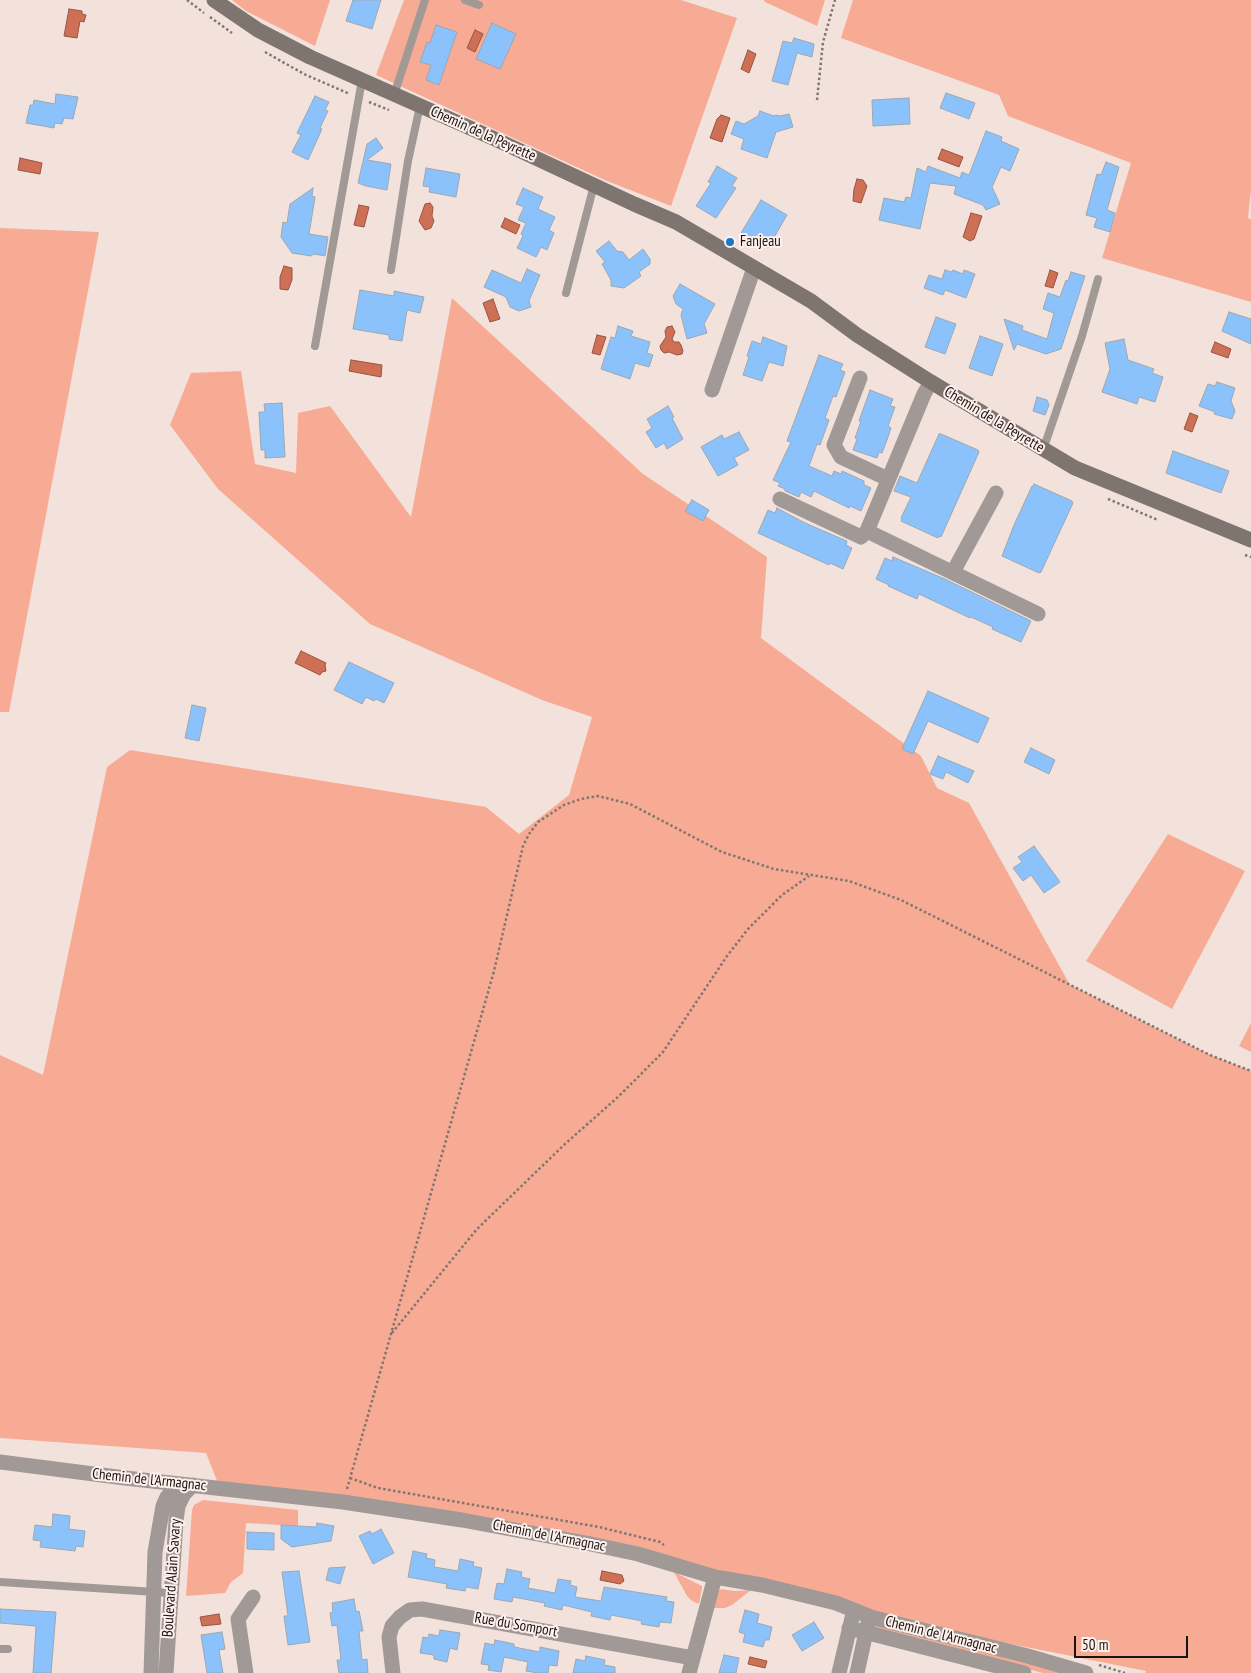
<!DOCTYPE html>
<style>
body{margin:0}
#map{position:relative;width:1251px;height:1673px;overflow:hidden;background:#f3e2dc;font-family:"PT Sans Narrow",sans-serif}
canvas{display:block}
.scale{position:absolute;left:1074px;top:1636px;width:114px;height:22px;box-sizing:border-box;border:2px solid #191311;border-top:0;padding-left:6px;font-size:15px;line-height:18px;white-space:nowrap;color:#191311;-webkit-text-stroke:4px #fef0ec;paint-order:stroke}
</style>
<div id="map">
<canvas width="1251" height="1673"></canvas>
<div class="scale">50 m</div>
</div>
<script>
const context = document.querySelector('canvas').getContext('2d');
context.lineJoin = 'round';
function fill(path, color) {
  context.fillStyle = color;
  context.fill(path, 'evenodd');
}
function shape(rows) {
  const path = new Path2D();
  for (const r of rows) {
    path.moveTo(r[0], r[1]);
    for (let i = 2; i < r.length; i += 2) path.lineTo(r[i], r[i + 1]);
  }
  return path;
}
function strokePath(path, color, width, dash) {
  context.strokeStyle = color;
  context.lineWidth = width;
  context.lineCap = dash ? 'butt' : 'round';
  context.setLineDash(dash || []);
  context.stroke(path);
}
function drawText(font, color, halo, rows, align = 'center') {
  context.font = font + ' "PT Sans Narrow",sans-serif';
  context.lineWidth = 4;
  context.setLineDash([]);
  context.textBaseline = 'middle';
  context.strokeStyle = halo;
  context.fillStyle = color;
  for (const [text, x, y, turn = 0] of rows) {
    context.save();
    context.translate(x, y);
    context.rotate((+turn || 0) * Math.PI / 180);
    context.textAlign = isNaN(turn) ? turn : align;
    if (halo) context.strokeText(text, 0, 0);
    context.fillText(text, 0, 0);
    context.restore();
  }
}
fill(shape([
 [232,0,330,0,315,46,246,11],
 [404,0,681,0,737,18,671,206,607,181,376,75],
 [764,0,825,0,817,26,765,2],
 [853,0,1251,0,1251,190,1248,218,1251,219,1251,302,1102,258,1131,163,1008,116,999,95,841,38],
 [0,228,99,232,9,712,0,712],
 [452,298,643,474,767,557,761,638,921,756,937,788,969,803,1070,985,1210,1055,1251,1071,1251,1673,1145,1673,1146,1671,866,1615,638,1554,220,1488,206,1453,0,1438,0,1055,43,1075,107,767,130,750,486,807,519,834,569,795,592,717,542,700,370,624,218,489,170,425,191,373,241,371,255,464,296,473,298,413,330,406,411,517],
 [1168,834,1245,871,1172,1009,1086,961],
 [1251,1023,1251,1052,1239,1046],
 [203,1500,298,1510,298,1526,246,1523,243,1573,231,1582,225,1593,186,1596,192,1510,194,1505],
 [674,1572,702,1586,702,1588,699,1604,692,1601,687,1596],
 [721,1589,734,1591,751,1590,732,1605,725,1608,712,1608,716,1593],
 [873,1624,1067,1673,1043,1673,883,1632,876,1630]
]), '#f7ab95');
const water = shape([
 [69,9,82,11,82,14,86,15,84,22,80,21,77,38,64,36,69,9],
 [475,30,483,34,475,52,467,48,475,30],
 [748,50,756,54,749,73,741,69,748,50],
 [721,115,730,118,722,142,710,138,717,119,721,115],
 [942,149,963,157,959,167,938,159,942,149],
 [20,158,42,163,40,174,18,170,20,158],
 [857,179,863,180,867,186,861,203,853,201,854,189,857,179],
 [430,203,433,207,432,216,434,221,431,228,425,230,419,221,425,204,430,203],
 [359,205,369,207,364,227,354,225,359,205],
 [971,213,982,216,974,239,970,241,963,237,971,213],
 [505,218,520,225,516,234,501,227,505,218],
 [284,266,292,268,292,280,288,290,280,289,280,277,284,266],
 [1050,270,1058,273,1053,288,1045,286,1050,270],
 [493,299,500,319,490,322,483,303,493,299],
 [672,326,675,332,672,339,674,342,679,342,681,345,683,351,682,354,677,355,669,352,664,353,661,350,660,346,666,337,665,331,667,327,672,326],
 [597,335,606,337,600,355,592,353,597,335],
 [1215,342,1231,349,1228,358,1211,352,1215,342],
 [351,360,382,365,381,377,349,371,351,360],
 [1190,413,1198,416,1192,432,1184,429,1190,413],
 [301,651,326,663,325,665,326,671,322,672,320,675,295,663,301,651],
 [602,1571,622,1575,624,1581,620,1584,600,1580,602,1571],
 [219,1614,221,1624,202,1626,200,1617,219,1614],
 [750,1657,767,1661,765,1668,748,1664,750,1657]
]);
fill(water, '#ce7055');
strokePath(water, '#985441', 1);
const building = shape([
 [353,0,381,0,372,29,346,21,353,0],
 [492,23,516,34,500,69,476,59,492,23],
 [436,25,457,32,439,85,426,80,431,65,420,62,427,42,430,43,436,25],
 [794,38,814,44,812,57,797,53,788,85,772,81,783,41,792,43,794,38],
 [946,93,975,103,969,119,940,108,946,93],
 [56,94,78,97,73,119,64,118,62,124,55,123,54,128,26,123,30,105,33,105,34,100,55,104,56,94],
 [315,96,329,102,325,110,328,111,320,128,322,129,308,160,292,152,301,135,297,133,315,96],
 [909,98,910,124,873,126,872,100,909,98],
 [760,111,774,116,776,115,780,116,789,114,793,127,776,132,767,158,741,149,744,139,731,134,736,121,744,124,758,116,760,111],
 [986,131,1002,137,1001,141,1019,149,1010,171,1001,167,992,187,1000,204,986,210,983,205,954,194,956,186,930,183,920,229,879,220,884,198,904,202,906,197,911,198,917,168,926,172,928,166,960,178,962,172,969,175,986,131],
 [376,138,383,148,367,160,391,164,387,190,366,186,358,183,367,144,376,138],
 [1106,162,1119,167,1107,210,1115,213,1110,232,1094,227,1097,218,1086,215,1097,174,1101,175,1106,162],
 [717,166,737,178,732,186,736,188,716,218,696,206,711,183,708,182,717,166],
 [426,168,460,174,456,197,429,192,430,187,423,186,426,168],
 [313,188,312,196,315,197,309,234,328,237,325,256,314,254,311,256,292,253,281,237,283,222,287,223,290,204,313,188],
 [523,188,543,197,538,209,555,217,549,230,554,233,547,250,541,247,536,257,517,248,523,236,521,234,526,223,518,220,524,207,516,204,523,188],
 [761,200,787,215,768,248,741,233,761,200],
 [609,241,617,251,623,252,629,260,643,249,650,259,650,264,639,272,641,276,624,288,611,286,611,280,602,264,605,262,596,251,609,241],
 [527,269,540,275,529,301,531,307,519,311,510,307,506,297,484,287,492,270,521,283,527,269],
 [945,270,952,272,953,270,963,274,964,270,975,274,966,298,945,290,943,295,924,288,929,275,942,279,945,270],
 [1071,272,1085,276,1061,349,1046,354,1017,344,1014,350,1004,319,1023,326,1022,330,1047,339,1054,313,1043,309,1048,293,1060,297,1066,280,1068,281,1071,272],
 [680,284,715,304,704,324,707,333,687,339,681,315,683,309,676,304,673,296,680,284],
 [360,290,394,296,394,291,424,297,420,313,407,310,402,341,389,339,389,335,353,329,360,290],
 [1229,312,1251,319,1251,344,1222,331,1229,312],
 [936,317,956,324,945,354,925,347,936,317],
 [618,326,633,331,631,336,650,342,647,353,653,355,649,367,635,363,630,379,601,369,611,337,615,338,618,326],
 [980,336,1003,344,992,376,969,368,980,336],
 [763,337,787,346,783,366,769,362,762,381,743,375,749,357,747,356,752,341,761,344,763,337],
 [1124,339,1128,360,1154,369,1152,373,1163,377,1155,402,1139,397,1137,404,1102,392,1110,369,1105,343,1124,339],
 [819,355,843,364,840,370,845,372,836,397,833,396,825,418,829,420,820,445,817,444,809,466,832,476,834,471,841,474,842,471,864,481,864,485,871,488,861,511,850,506,849,508,814,491,811,497,801,492,799,497,785,491,785,489,778,486,780,483,773,480,791,442,787,441,819,355],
 [1217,382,1235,388,1231,401,1235,411,1232,419,1214,414,1215,412,1199,406,1208,384,1215,386,1217,382],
 [870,390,893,399,890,406,895,407,888,426,891,428,887,440,882,453,879,452,877,458,853,450,857,439,855,438,861,421,859,421,870,390],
 [1037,397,1047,400,1049,405,1045,415,1033,411,1037,397],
 [282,403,285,457,265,458,265,450,261,450,259,412,265,412,264,404,282,403],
 [668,406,674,417,672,418,683,439,667,449,664,443,656,448,646,432,652,428,647,419,668,406],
 [739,432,749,450,734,458,738,465,718,476,701,447,722,435,724,439,739,432],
 [939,434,941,434,978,450,979,452,941,537,939,536,938,538,901,521,902,519,901,518,911,497,894,491,900,476,917,483,939,434],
 [1173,451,1229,471,1221,493,1166,473,1173,451],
 [1034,484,1072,501,1073,503,1041,572,1039,573,1002,556,1014,525,1032,486,1034,486,1034,484],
 [692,500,709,510,703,521,685,511,692,500],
 [777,508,805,523,847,541,846,545,852,548,843,569,830,563,829,565,758,533,768,510,775,513,777,508],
 [893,557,945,579,1031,621,1021,642,992,629,993,627,971,617,970,618,919,594,917,599,888,586,889,585,876,579,885,558,892,561,893,557],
 [349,662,394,683,384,703,376,699,374,701,366,697,362,704,334,690,349,662],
 [928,691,989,718,978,743,928,721,913,754,902,749,928,691],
 [192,705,206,708,199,741,185,738,192,705],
 [1031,748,1055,760,1049,774,1024,762,1031,748],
 [938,756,974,771,968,783,946,772,943,779,930,774,938,756],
 [1034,846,1060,882,1044,893,1031,875,1023,881,1013,868,1022,862,1018,857,1034,846],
 [53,1514,70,1516,69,1529,85,1531,83,1547,76,1546,75,1551,40,1547,41,1541,33,1540,35,1525,52,1527,53,1514],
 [317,1523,334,1526,331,1541,292,1547,281,1539,281,1525,316,1527,317,1523],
 [381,1529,394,1553,373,1564,359,1536,370,1531,372,1534,381,1529],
 [247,1532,274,1533,274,1550,247,1549,247,1532],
 [413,1551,427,1554,426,1558,435,1560,434,1567,458,1571,460,1559,474,1562,473,1566,482,1568,478,1589,466,1587,465,1591,446,1588,447,1584,408,1577,413,1551],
 [345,1567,340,1584,326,1580,329,1568,345,1567],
 [507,1569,522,1572,521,1577,530,1579,528,1588,555,1593,558,1579,571,1581,570,1585,577,1587,575,1597,601,1601,604,1587,667,1597,666,1601,674,1602,671,1623,660,1622,659,1627,641,1624,642,1621,611,1615,610,1620,591,1616,592,1612,563,1605,562,1610,544,1606,545,1603,513,1597,512,1602,494,1599,497,1583,504,1584,507,1569],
 [299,1571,310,1642,288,1645,284,1616,288,1616,282,1572,299,1571],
 [354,1599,356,1612,359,1611,363,1631,359,1631,362,1660,367,1659,368,1673,339,1673,337,1660,341,1660,337,1625,332,1626,330,1613,333,1612,332,1603,354,1599],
 [0,1609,56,1612,51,1673,33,1673,36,1626,0,1623,0,1609],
 [745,1610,759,1614,757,1623,772,1627,769,1640,765,1640,763,1647,743,1642,745,1634,739,1632,745,1610],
 [814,1622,824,1638,802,1651,792,1635,814,1622],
 [440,1630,460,1633,457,1650,450,1648,447,1662,434,1659,434,1655,420,1653,423,1637,428,1638,429,1634,439,1636,440,1630],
 [222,1632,225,1649,219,1650,223,1673,207,1673,201,1635,222,1632],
 [495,1640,514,1644,514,1647,540,1652,540,1647,559,1651,557,1666,549,1665,548,1673,538,1673,526,1671,528,1662,504,1657,501,1672,488,1670,489,1665,481,1664,485,1643,494,1645,495,1640],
 [724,1655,739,1658,736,1673,719,1673,724,1655],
 [586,1656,605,1660,604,1665,615,1667,615,1673,573,1673,576,1659,585,1661,586,1656]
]);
fill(building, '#8bc2fc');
strokePath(building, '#9ca7b2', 1);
strokePath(shape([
 [187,0,204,13],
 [210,17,232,33],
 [265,52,304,74,350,94],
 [817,100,823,42,835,0],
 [369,102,389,110],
 [1108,499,1158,520],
 [1245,555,1251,557],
 [392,1333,477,1229,565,1144,618,1097,663,1052,727,956,748,929,782,895,809,876],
 [350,1478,378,1488,599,1527,660,1542,664,1545],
 [347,1489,494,971,523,846,529,834,538,822,564,805,581,799,598,796,630,804,722,852,774,869,849,881,901,900,1210,1055,1251,1071],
 [1099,1665,1125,1673]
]), '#807571', 2.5, [2.5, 2.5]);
strokePath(shape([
 [465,0,479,5],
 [394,95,425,0],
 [391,270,408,161,420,106],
 [566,293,594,185],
 [315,346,362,80],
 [1043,450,1082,336,1098,279],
 [0,1582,171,1593],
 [0,1649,8,1649]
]), '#a09996', 8);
strokePath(shape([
 [860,378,834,445,841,457,888,479],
 [931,382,924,394,867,531,1038,614],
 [712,390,754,268],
 [780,499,861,537,867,531],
 [953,572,996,493],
 [0,1462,125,1478,343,1502,462,1520,591,1544,638,1554,715,1577,762,1585,836,1603,871,1617,890,1622,1024,1655,1086,1673],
 [849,1628,1024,1673],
 [151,1673,155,1552,163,1506,167,1497,172,1492,189,1486],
 [166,1673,176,1521,178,1506,184,1494,193,1485],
 [246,1673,238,1619,253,1597],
 [393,1673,389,1637,392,1626,400,1617,410,1610,422,1609,693,1658],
 [689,1673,715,1577],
 [839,1673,852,1618],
 [857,1673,868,1623]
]), '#a09996', 15);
strokePath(shape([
 [214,0,258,30,310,57,495,139,634,204,676,222,811,301,857,335,931,382,1075,468,1251,540]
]), '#7e7470', 15);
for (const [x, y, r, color] of [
 [730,242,5,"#1c77c4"]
]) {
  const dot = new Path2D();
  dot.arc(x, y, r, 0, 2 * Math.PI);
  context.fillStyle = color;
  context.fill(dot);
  strokePath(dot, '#fef0ec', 2);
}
drawText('15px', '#191311', '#fef0ec', [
 ["Chemin de la Peyrette",483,134,24],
 ["Chemin de la Peyrette",994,420,31],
 ["Chemin de l'Armagnac",149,1480,6],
 ["Chemin de l'Armagnac",549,1536,11],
 ["Boulevard Alain Savary",172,1578,-86],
 ["Rue du Somport",516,1625,10],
 ["Chemin de l'Armagnac",941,1635,14]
]);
drawText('15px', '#191311', '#fef0ec', [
 ["Fanjeau",740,242]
], 'left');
</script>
